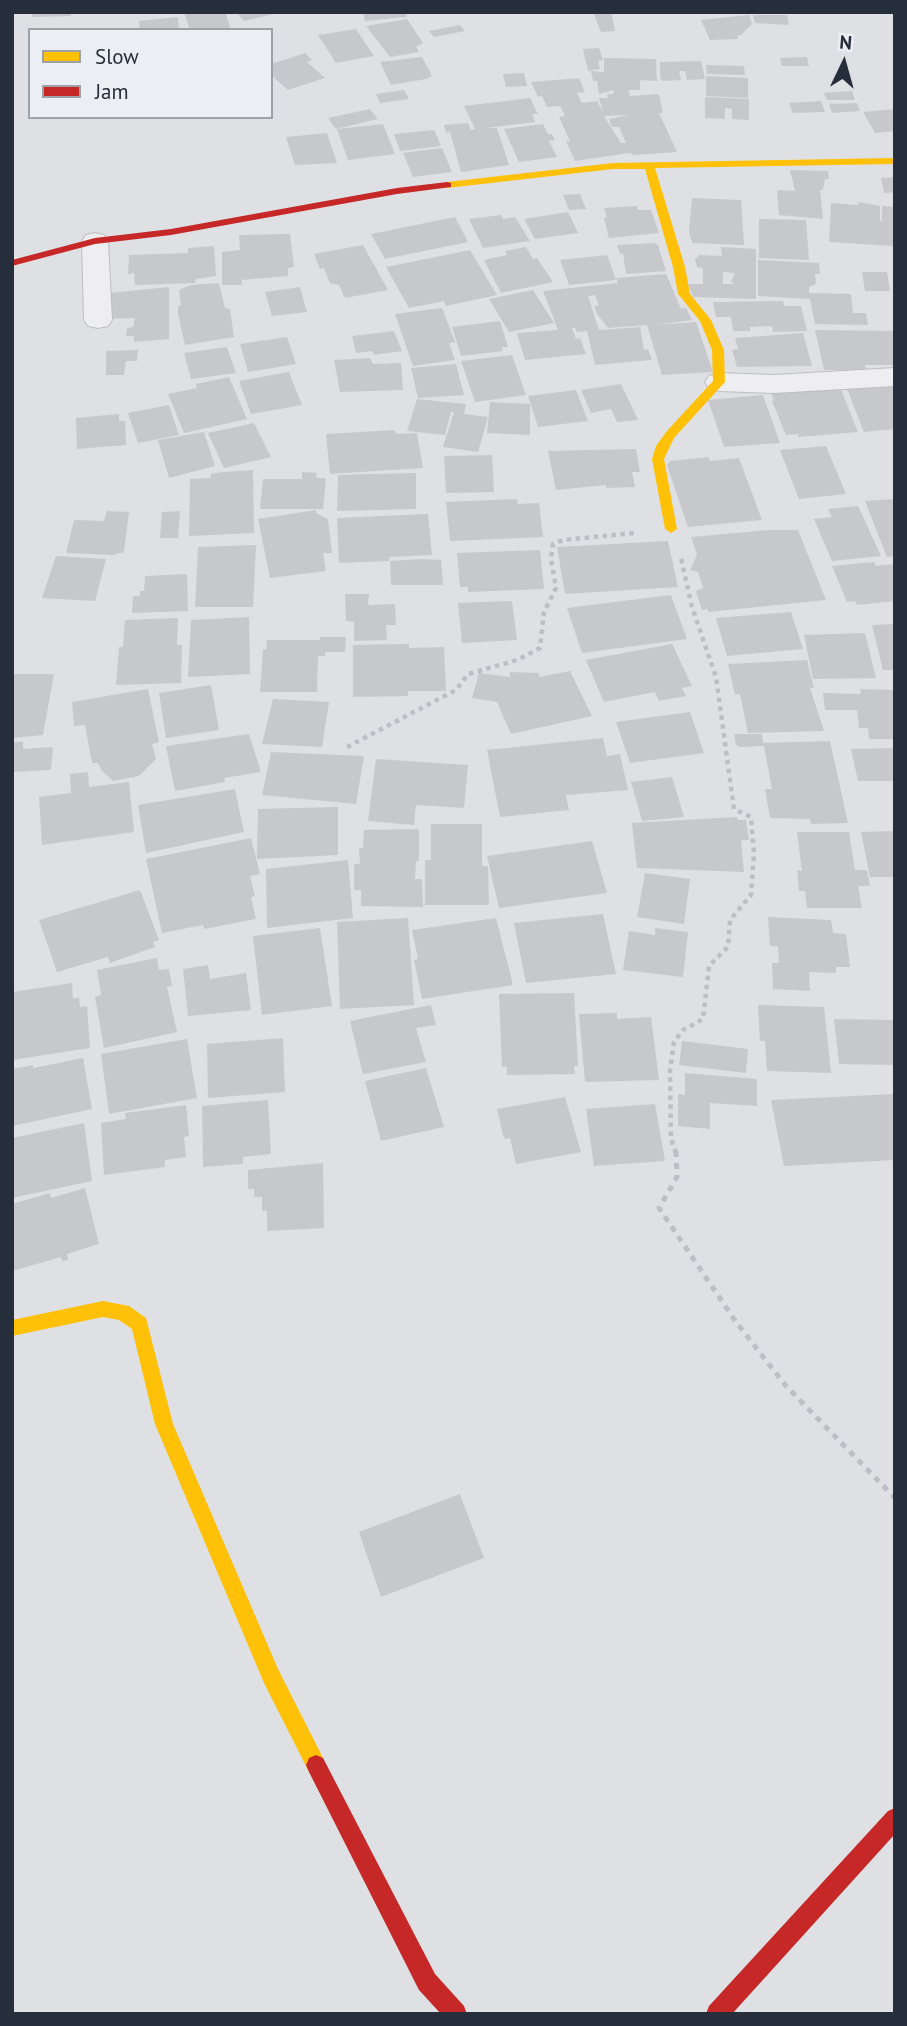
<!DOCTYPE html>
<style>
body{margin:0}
#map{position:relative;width:907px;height:2026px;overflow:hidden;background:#dee0e3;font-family:"PT Sans",sans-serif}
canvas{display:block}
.frame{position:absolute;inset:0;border:14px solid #272e3b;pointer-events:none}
.legend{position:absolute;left:28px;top:28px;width:245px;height:91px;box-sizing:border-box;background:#ebeff3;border:2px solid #9da2a9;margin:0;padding:9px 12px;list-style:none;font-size:21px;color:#272e3b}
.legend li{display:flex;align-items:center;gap:14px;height:35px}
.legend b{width:35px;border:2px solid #9da2a9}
.north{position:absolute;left:809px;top:28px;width:70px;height:70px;-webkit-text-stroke:5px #ebeff3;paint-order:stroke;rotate:5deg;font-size:19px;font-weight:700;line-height:28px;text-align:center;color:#272e3b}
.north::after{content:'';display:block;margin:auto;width:24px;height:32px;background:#272e3b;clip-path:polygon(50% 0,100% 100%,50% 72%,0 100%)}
</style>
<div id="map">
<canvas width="907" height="2026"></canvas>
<div class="frame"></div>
<ul class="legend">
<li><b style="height:9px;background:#ffc107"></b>Slow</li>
<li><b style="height:9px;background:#c62828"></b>Jam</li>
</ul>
<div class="north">N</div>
</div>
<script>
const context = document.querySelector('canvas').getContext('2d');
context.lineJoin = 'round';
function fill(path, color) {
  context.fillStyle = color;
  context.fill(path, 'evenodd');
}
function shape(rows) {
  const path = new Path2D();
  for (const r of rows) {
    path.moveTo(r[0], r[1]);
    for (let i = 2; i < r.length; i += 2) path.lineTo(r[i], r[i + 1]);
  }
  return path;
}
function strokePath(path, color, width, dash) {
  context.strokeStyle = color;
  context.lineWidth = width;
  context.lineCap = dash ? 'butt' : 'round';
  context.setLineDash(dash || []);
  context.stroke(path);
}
fill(shape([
 [32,12,71,12,71,16,32,17],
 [184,12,225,12,231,30,190,30],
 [281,12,244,21,237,13,240,12],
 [363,12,405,12,407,17,365,21],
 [593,12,611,12,615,31,601,32],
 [749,15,752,24,741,35,737,36,738,39,710,40,701,20],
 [753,15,787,15,789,25,755,23],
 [178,17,179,30,140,30,139,21],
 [407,19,423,43,416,47,419,52,390,57,366,26],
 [460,25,465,31,434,37,429,31],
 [356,29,374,56,336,63,318,35],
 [599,48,603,60,598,61,600,69,588,71,583,49],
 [305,53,312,60,307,62,325,78,288,90,271,75,271,64],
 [422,57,432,76,426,79,391,85,380,62],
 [807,57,809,66,782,66,780,58],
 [604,58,656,59,657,81,640,80,640,90,628,90,630,96,659,94,663,113,659,113,677,152,634,155,630,153,575,161,566,141,570,141,559,117,565,116,560,106,547,107,542,96,538,97,531,82,579,78,585,92,577,93,582,103,597,101,603,112,599,98,608,98,607,94,613,94,614,90,599,94,597,81,593,81,591,71,604,72],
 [629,115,609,119,612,127,619,127,626,143,621,143,604,116],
 [701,61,705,79,687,80,685,71,679,71,681,80,662,81,660,77,660,62],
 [706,65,744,66,745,75,707,74],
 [524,73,527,86,506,87,503,74],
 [706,76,748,78,748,98,706,96],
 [404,90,409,99,380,103,376,94],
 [852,91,855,100,827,100,824,93],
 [705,97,749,99,749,120,732,119,732,109,725,108,725,119,705,118],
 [530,98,538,114,532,114,535,122,486,128,497,128,509,165,461,172,450,132,446,133,444,125,468,123,471,130,475,129,464,106],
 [821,101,825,112,793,113,789,103],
 [857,103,860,111,832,113,829,104],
 [370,109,378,119,336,129,328,118],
 [895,109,895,131,875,133,863,112],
 [383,124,395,154,348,160,337,129],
 [543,124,548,134,552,134,555,140,549,141,557,157,519,162,504,129],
 [434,130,441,146,400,151,394,134],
 [327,133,337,163,295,165,286,137],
 [442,148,452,172,413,177,403,153],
 [790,170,828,171,829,179,825,179,823,190,820,190,823,219,779,215,777,190,795,191],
 [895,177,895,192,884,193,881,178],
 [580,194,586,209,569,210,563,195],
 [692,198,741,200,744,245,692,243,689,231],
 [859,202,880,206,880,221,882,221,882,206,895,207,895,246,829,242,831,203,857,205],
 [637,206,638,210,651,210,659,233,609,238,604,218,607,217,604,208],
 [568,212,578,233,535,239,524,219],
 [501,215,503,219,515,217,530,241,483,248,469,219],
 [455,217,468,242,385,259,371,234],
 [759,219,806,220,809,260,759,258],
 [290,234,294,267,288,268,288,276,242,280,242,285,222,285,222,252,240,250,239,235],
 [654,243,658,245,666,271,626,274,623,253,620,254,617,245],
 [363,245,388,290,345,298,339,285,330,283,324,268,320,269,314,254],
 [214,246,216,276,196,279,195,283,135,285,134,273,128,274,129,255,188,253,188,248],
 [526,247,533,259,537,258,553,282,501,293,484,260,507,255,505,251],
 [721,247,756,249,756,299,693,297,688,284,703,284,703,268,697,267,695,260,699,255,722,256],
 [723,272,735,273,731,282,735,284,723,284],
 [470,250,497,295,446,306,444,301,409,308,386,267],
 [607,255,616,280,569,285,560,260],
 [758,260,819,263,820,274,815,274,816,284,809,287,809,293,851,294,853,313,866,313,868,325,815,324,810,299,758,296],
 [862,272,887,272,890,291,865,291],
 [666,274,681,309,686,308,692,320,655,325,696,322,713,372,662,375,647,325,608,328,597,314,594,306,599,306,595,295,588,296,599,330,640,327,644,350,648,349,652,360,595,365,587,331,577,332,575,328,572,328,576,339,580,338,586,354,525,360,517,333,558,330,543,291,618,283,616,278],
 [219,283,225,308,230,309,234,337,185,345,178,314,178,306,181,305,179,290,191,285],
 [169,287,169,339,134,342,134,336,126,336,127,328,133,327,135,318,109,319,109,293],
 [300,287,307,312,272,316,265,292],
 [533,290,554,323,509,332,489,299],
 [783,301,784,306,801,306,807,331,773,332,772,326,750,327,750,331,733,331,731,317,716,317,713,302],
 [442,308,455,342,449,343,455,360,413,366,395,314],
 [500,321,508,347,502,347,503,351,461,356,452,327],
 [815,330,895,331,895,365,865,365,866,370,824,370],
 [394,331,402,351,374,355,372,351,356,353,352,336],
 [803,333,812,366,737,367,732,350,738,349,735,338],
 [287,337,296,364,248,372,240,344],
 [227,347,236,373,191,379,184,353],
 [138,350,137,361,126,361,124,375,106,375,106,351],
 [512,355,526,395,475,402,461,361],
 [370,358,373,364,401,363,403,390,340,392,334,360],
 [456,364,464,395,418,398,411,368],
 [289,372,302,405,251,414,239,381],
 [229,377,247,419,184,433,168,394,197,388,196,384],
 [895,380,895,429,864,432,845,384],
 [838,382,858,432,798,437,798,434,786,435,772,401,774,401,769,387],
 [621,384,638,420,617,422,611,409,591,413,581,390],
 [576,390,588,421,538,427,528,396],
 [763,395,780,443,724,447,708,400],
 [417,399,466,404,464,414,488,417,478,452,443,447,454,412,451,412,445,435,407,431],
 [490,402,530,404,530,435,487,433],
 [169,405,179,435,138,443,128,413],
 [119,414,119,421,125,421,126,445,77,449,76,418],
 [254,423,271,457,224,468,208,433],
 [395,430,396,434,417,433,423,468,330,474,326,434],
 [204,432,215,466,169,478,158,440],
 [826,446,846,494,799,499,780,450],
 [636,449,640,472,632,472,635,487,606,488,606,485,556,490,548,451],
 [492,455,494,492,446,493,444,456],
 [709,457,710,461,739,458,762,520,688,527,667,465,670,461],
 [253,470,254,533,189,536,190,479,211,478,211,474,223,472],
 [302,472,317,473,316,478,326,478,323,509,260,509,263,479,302,479],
 [416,473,416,509,337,511,338,475],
 [517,499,518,504,539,503,543,537,450,541,446,502],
 [895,499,895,556,887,557,865,501],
 [858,506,881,556,832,561,814,519,832,517,828,509],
 [316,510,316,513,328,519,332,553,323,553,326,571,270,578,258,519],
 [107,511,129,512,124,552,113,555,66,553,74,520,104,521],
 [180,511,178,538,160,538,162,512],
 [428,514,432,555,389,557,390,561,339,563,337,518],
 [769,530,798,530,826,600,708,612,708,609,702,610,696,591,703,588,698,572,690,570,697,555,691,537],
 [668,541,678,587,565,594,557,547],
 [256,545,253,607,195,607,198,547],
 [540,550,544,589,468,592,468,587,460,587,457,553],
 [56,556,106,559,95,601,42,598],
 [422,559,441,560,443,585,391,585,390,561],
 [874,562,876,566,895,564,895,601,857,605,855,601,847,602,832,566],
 [187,574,188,611,132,613,133,596,140,596,140,591,144,591,145,576],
 [345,594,369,594,368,605,395,604,396,625,386,625,387,640,354,641,354,622,346,621],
 [671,595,687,639,582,653,567,608],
 [512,601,517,640,462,643,458,603],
 [791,612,803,649,727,656,716,618],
 [249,617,250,674,188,677,191,620],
 [178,618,177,645,182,645,181,683,116,685,119,647,123,647,125,620],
 [895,624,895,670,883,670,872,625],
 [865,633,876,678,813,679,804,635],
 [320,637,346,637,345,652,325,652,325,656,318,656,317,692,260,692,263,650,266,649,267,640,320,640],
 [409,644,409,648,444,647,446,691,408,691,408,696,353,697,353,645],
 [672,644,692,686,682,688,686,696,659,701,655,692,604,702,586,660],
 [807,660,814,688,810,688,824,731,748,733,740,694,735,695,728,664],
 [570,671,592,716,511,734,497,702,472,698,479,673,510,677,510,672,539,673,539,677],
 [12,674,54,674,43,735,12,738],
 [211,685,219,730,166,738,159,693],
 [148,689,159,742,152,744,156,759,139,776,113,781,101,770,98,763,92,763,85,725,74,726,72,702],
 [860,689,895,690,895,739,869,739,868,728,859,728,857,710,825,710,823,693,861,694],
 [273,699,329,702,322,747,262,744],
 [690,712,704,753,630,763,616,722],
 [249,734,261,772,224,778,225,782,175,791,166,746],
 [734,734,762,734,763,743,830,741,848,823,811,824,810,819,770,818,765,789,772,789,764,746,740,747,736,745],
 [603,738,607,756,620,754,628,790,566,795,569,810,500,817,487,750],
 [12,742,23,742,23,749,53,747,51,770,12,772],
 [895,748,895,781,858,781,851,749],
 [271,752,364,756,356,804,262,795],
 [376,759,468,765,464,808,416,805,414,825,368,821],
 [88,772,89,787,129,782,134,832,42,845,39,797,71,793,70,774],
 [672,777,684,817,642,821,631,782],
 [235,789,244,832,146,853,138,805],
 [338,807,338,855,257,859,258,809],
 [737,817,738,820,746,820,749,840,741,840,744,872,637,868,632,823],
 [431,824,482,824,482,866,488,866,489,905,425,905,425,860,431,860],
 [419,829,419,861,416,861,415,879,422,879,423,907,361,906,361,890,354,890,354,864,360,864,359,848,363,848,364,830],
 [895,831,895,877,870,877,861,832],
 [797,832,849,832,855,870,867,870,870,886,858,886,862,908,807,908,805,891,799,891,797,870,802,871],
 [251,838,260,874,250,876,255,896,251,897,256,919,204,929,203,925,162,933,146,859],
 [592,841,607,893,499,908,487,856],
 [348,860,353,918,267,928,266,869],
 [645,873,690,879,684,924,637,917],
 [140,890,159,940,153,942,155,947,110,963,108,957,57,972,39,920],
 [603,914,616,974,526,983,514,923],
 [768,917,831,920,833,933,846,934,850,967,836,967,836,973,809,972,810,991,773,989,772,963,779,963,778,946,770,946],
 [408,918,414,1005,340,1009,337,922],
 [496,918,513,985,422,999,414,960,418,959,412,930],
 [320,928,332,1006,262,1015,253,936],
 [655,928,688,932,683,977,623,970,629,931,655,935],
 [157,958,159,970,169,969,172,986,167,987,177,1032,104,1048,95,997,101,995,97,970],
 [208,965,210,979,246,973,251,1010,188,1016,183,969],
 [72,983,73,999,79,997,80,1007,87,1006,90,1048,12,1060,12,992],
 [574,993,578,1066,574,1066,575,1074,507,1075,507,1067,502,1067,499,994],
 [431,1005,436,1025,416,1028,426,1062,363,1074,350,1021],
 [758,1005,824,1007,831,1073,767,1071,765,1041,760,1041],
 [617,1013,617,1019,651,1017,659,1080,585,1082,579,1014],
 [834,1019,895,1020,895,1065,839,1064],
 [283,1038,285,1092,208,1098,207,1044],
 [187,1039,197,1098,109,1114,101,1054],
 [682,1041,748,1049,746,1073,679,1065],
 [83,1058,92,1109,12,1126,12,1069,33,1065,33,1068],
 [426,1068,444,1127,381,1141,365,1081],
 [685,1073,757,1079,757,1106,710,1103,710,1129,678,1126,678,1094,685,1095],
 [895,1094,895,1160,784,1166,771,1100],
 [565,1097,581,1152,516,1164,510,1138,504,1139,497,1109],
 [268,1100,271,1154,243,1157,243,1164,203,1167,202,1106],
 [655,1104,665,1161,594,1166,586,1109],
 [186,1105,189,1136,184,1137,186,1157,165,1160,165,1167,104,1175,101,1123,126,1119,125,1113],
 [84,1123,92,1181,12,1198,12,1138],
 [323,1163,324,1228,267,1231,267,1211,262,1211,262,1197,254,1197,254,1189,248,1189,248,1170],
 [85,1188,99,1244,67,1254,68,1260,62,1261,61,1257,12,1271,12,1204,50,1193,51,1198],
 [460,1494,484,1558,381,1597,359,1532]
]), '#c7c8cb');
const street = shape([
 [95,233,104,235,108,241,112,320,108,326,98,328,88,326,84,320,82,241,86,235,95,233],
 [895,368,895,386,774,393,719,391,709,388,705,382,709,376,719,373,774,375,895,368]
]);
strokePath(street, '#bcbec1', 2);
strokePath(shape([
 [347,747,456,690,468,674,517,660,540,648,544,612,556,588,551,558,553,544,563,540,634,533],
 [676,1153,671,1139,670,1071,674,1042,683,1030,703,1019,709,966,728,947,730,920,751,895,754,853,751,817,734,809,716,677,692,607,681,558]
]), '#bdbfc4', 4.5, [4.5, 4.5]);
strokePath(shape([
 [676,1151,677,1177,659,1208,736,1322,786,1386,895,1498]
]), '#bdbfc4', 5, [6, 6]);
fill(street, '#eeeef0');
fill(shape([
 [895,158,895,164,655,168,685,267,690,294,711,320,724,350,725,382,674,438,664,459,677,529,671,533,665,529,652,459,656,446,666,432,713,381,712,350,700,321,678,294,673,267,645,169,613,169,447,188,442,185,447,182,613,163,895,158],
 [103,1301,129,1306,146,1318,173,1424,278,1669,323,1758,326,1765,323,1772,316,1775,309,1772,264,1683,155,1424,132,1329,119,1320,103,1317,12,1336,12,1320,103,1301]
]), '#ffc107');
fill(shape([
 [447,182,451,183,451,187,397,194,171,235,95,244,12,266,12,260,95,238,171,229,397,188,447,182],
 [316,1755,323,1758,435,1974,464,2006,467,2014,441,2014,419,1990,309,1772,306,1765,309,1758,316,1755],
 [895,1808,895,1834,732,2014,706,2014,709,2006,888,1811,895,1808]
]), '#c62828');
</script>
